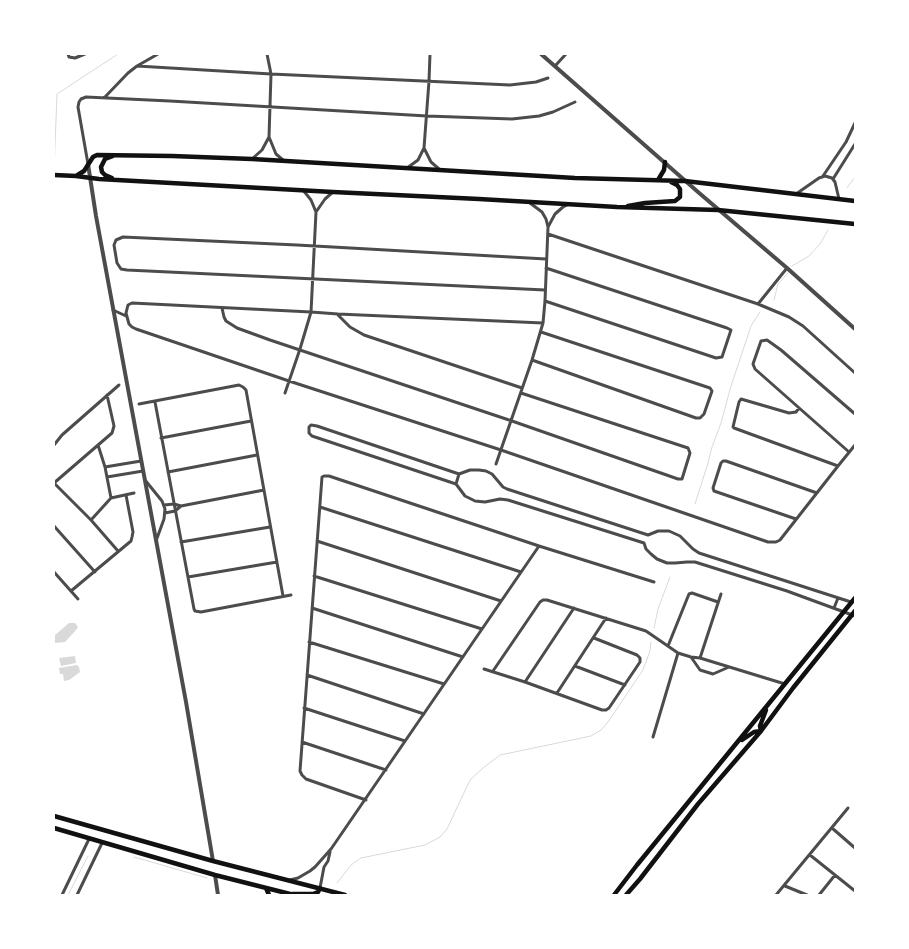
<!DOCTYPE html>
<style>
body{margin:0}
#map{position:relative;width:909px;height:949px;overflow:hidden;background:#fff;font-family:Raleway,sans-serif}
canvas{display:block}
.frame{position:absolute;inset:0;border:55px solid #fff;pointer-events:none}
</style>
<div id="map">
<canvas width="909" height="949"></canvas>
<div class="frame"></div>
</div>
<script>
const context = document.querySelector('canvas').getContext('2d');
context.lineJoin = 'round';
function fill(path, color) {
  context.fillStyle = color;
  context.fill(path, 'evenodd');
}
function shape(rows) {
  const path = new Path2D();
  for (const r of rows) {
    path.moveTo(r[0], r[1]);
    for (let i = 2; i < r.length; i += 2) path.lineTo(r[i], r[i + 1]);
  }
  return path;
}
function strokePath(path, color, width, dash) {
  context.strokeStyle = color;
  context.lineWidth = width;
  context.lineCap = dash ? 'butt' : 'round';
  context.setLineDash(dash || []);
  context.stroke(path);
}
fill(shape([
 [69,623,75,623,78,627,76,630,65,642,54,643,54,636],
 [75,656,76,663,61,666,59,658],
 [77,665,79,667,80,672,69,680,64,681,63,674,60,674,59,668]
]), '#d9d9d9');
strokePath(shape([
 [54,172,57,94,118,54],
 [54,185,54,176],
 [847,188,855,177],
 [792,266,809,256,820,244,828,230],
 [774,300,778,284,788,273],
 [695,504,708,463,712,447,721,423,731,386,751,326,760,312],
 [654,628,658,609,670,577],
 [134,857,207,878],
 [337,883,351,865,361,858,425,845,440,837,447,829,470,780,483,768,500,755,591,736,601,730,608,722,643,670,650,651,651,642],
 [68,895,88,856]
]), '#d9d9d9', 1);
strokePath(shape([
 [68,54,69,57,75,58,85,54],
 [267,54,271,74,269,137,276,154,283,160],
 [137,66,271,74,510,85,536,82,548,78],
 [555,66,566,54],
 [104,98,128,73,137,66,158,54],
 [424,148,431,162,439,169],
 [252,159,262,150,269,137],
 [88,164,78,107,79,102,81,99,86,97,170,101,427,116,512,119,539,116,553,112,575,102],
 [407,168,418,160,424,148,429,81,430,54],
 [823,176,846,142,855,123],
 [833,179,855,144],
 [303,190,311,200,316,212],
 [796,194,819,178,825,176,832,178,835,182,839,199],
 [548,227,555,214,563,207,569,204],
 [548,234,758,304,789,317,803,326,855,373],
 [545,290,127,270,121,269,117,263,114,245,116,240,123,237,297,245,546,259],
 [545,301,716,358,722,357,731,330,727,328,546,268],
 [758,304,787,268],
 [222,308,224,317,226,321,237,328,270,340,512,421,678,479,682,479,690,453,688,448,521,393],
 [113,310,126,316],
 [338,315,350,327,364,335,522,388],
 [543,323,338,314,311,312,132,303,128,305,126,313,129,324,132,327,136,329,289,381,501,450,768,542,776,542,780,540,838,466,855,445],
 [532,360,696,418,700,418,704,414,712,391,710,388,541,332],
 [285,393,300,349,311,312,316,212,325,199,333,192],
 [155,402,194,609,195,611,201,612,291,595],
 [139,404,239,385,243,387,246,390,283,596],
 [799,408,796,412,789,413,741,399,739,402,733,427,734,428,838,466],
 [161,438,251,421],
 [54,445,62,435,119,385],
 [98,445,105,467,111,498],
 [849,452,755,369,753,364,761,341,767,340,781,350,855,414],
 [496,464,532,360,543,323,545,301,548,227,546,219,542,212,530,203],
 [105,467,141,461],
 [168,472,257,455],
 [107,477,143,471],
 [145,480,162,501,165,509,164,519,156,541],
 [54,483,112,433,114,426,107,395],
 [54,483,91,520,118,551],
 [456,484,459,474],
 [111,498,134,493],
 [164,505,174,504,181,506],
 [320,507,521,572],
 [165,513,175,511,181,506,264,490],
 [796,519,714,491,713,488,721,463,723,461,726,461,817,493],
 [91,520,111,498],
 [54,526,95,572],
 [317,541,501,601],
 [181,542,270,527],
 [54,572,78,599],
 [314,576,482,629],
 [188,577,277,562],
 [71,591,131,541,132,537,133,532,126,495],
 [851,602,699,553,693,549,680,536,669,531,658,531,648,535,507,489,503,487,492,474,486,471,479,470,470,470,459,474,317,426,311,425,309,427,309,433,312,436,456,484,465,496,475,501,485,502,500,499,508,500,644,543,646,549,651,554,657,559,667,563,675,563,687,562,695,562,787,591,855,616],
 [312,608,463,657],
 [834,608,838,598],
 [309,642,444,684],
 [668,646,689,594,692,593,718,602],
 [691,657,700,670,713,674,729,667],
 [700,658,721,594],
 [575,666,625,685],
 [484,669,525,682,602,710,606,710,609,708,640,662,640,658,637,655,594,638],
 [493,671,540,602,543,600,547,600,646,631,678,653,691,657,700,658,785,684],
 [307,675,424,714],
 [525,682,574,608],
 [557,693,606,618],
 [304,708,405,741],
 [653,737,678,653],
 [302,742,386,770],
 [366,800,306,779,302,775,300,771,322,477,324,476,329,476,539,546,654,582],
 [832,828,855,848],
 [810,855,855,891],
 [290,880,298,878,310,871,315,867,331,849,539,546],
 [785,886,807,895],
 [320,888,324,867,328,861,330,852],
 [62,895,89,839],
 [77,895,102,843],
 [776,895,848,808],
 [819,895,835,875]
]), '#4c4c4c', 3);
strokePath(shape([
 [541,54,698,192,787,268,855,329],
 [88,164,96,216,186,702,213,861],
 [215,875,218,895]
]), '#4c4c4c', 4);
strokePath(shape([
 [54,175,76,176,99,179,333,192,479,199,617,207,718,210,855,224],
 [76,176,84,171,93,157,97,155,172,156,252,159,575,178,685,181,855,201],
 [112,178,105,175,102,172,101,167,105,159,113,156],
 [658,180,664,170,665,162],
 [628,206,645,203,675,201,680,197,680,189,677,185,671,182],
 [742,740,754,732,761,731,760,726,766,710],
 [54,816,213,861,345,895],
 [54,828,215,875,294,895],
 [266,888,269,895],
 [292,894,313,894,318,892,320,888],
 [614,895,637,865,855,598],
 [626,895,640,879,698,804,761,731,793,688,855,611]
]), '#111', 4.5);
</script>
